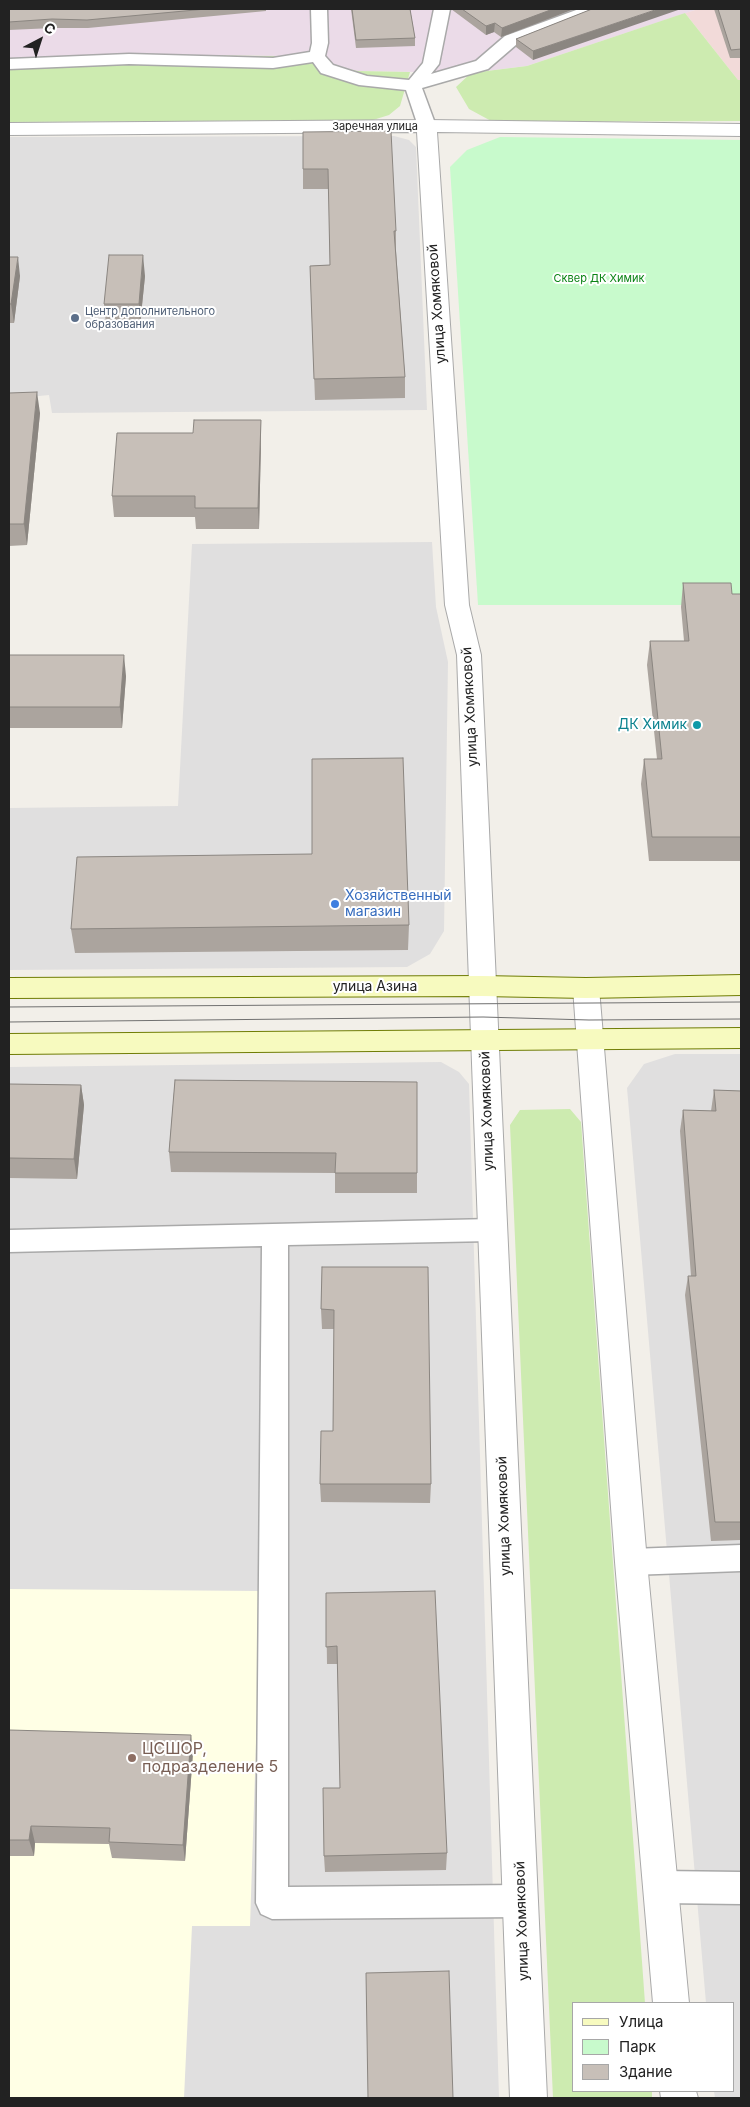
<!DOCTYPE html>
<meta charset="utf-8">
<style>
body{margin:0}
#map{position:relative;width:750px;height:2107px;overflow:hidden;background:#f2efe9;font-family:Inter,sans-serif}
canvas{display:block}
.frame{position:absolute;inset:0;border:10px solid #222;pointer-events:none}
.legend{position:absolute;left:572px;top:2002px;width:162px;height:90px;box-sizing:border-box;background:#fff;border:1px solid #a7a7a7;margin:0;padding:6px 9px;list-style:none;font-size:15px;color:#222}
.legend li{display:flex;align-items:center;gap:10px;height:25px}
.legend b{width:25px;border:1px solid #a7a7a7}
.north{position:absolute;left:15px;top:15px;width:50px;height:50px;-webkit-text-stroke:4px #fff;paint-order:stroke;rotate:40deg;font-size:14px;font-weight:700;line-height:20px;text-align:center;color:#222}
.north::after{content:'';display:block;margin:auto;width:18px;height:22px;background:#222;clip-path:polygon(50% 0,100% 100%,50% 72%,0 100%)}
</style>
<div id="map">
<canvas width="750" height="2107"></canvas>
<div class="frame"></div>
<ul class="legend">
<li><b style="height:6px;background:#f7fabf"></b>Улица</li>
<li><b style="height:14px;background:#c8facc"></b>Парк</li>
<li><b style="height:14px;background:#c7bfb8"></b>Здание</li>
</ul>
<div class="north">С</div>
</div>
<script>
const context = document.querySelector('canvas').getContext('2d');
context.lineJoin = 'round';
function fill(path, color) {
  context.fillStyle = color;
  context.fill(path, 'evenodd');
}
function shape(rows) {
  const path = new Path2D();
  for (const r of rows) {
    path.moveTo(r[0], r[1]);
    for (let i = 2; i < r.length; i += 2) path.lineTo(r[i], r[i + 1]);
  }
  return path;
}
function strokePath(path, color, width, dash) {
  context.strokeStyle = color;
  context.lineWidth = width;
  context.lineCap = dash ? 'butt' : 'round';
  context.setLineDash(dash || []);
  context.stroke(path);
}
function drawText(font, color, halo, rows, align = 'center') {
  context.font = font + ' Inter,sans-serif';
  context.lineWidth = 4;
  context.setLineDash([]);
  context.textBaseline = 'middle';
  context.strokeStyle = halo;
  context.fillStyle = color;
  for (const [text, x, y, turn = 0] of rows) {
    context.save();
    context.translate(x, y);
    context.rotate((+turn || 0) * Math.PI / 180);
    context.textAlign = isNaN(turn) ? turn : align;
    if (halo) context.strokeText(text, 0, 0);
    context.fillText(text, 0, 0);
    context.restore();
  }
}
fill(shape([
 [394,136,409,140,416,147,427,410,52,413,49,395,9,399,9,137],
 [432,542,436,607,448,662,444,931,430,954,407,967,9,970,9,808,178,806,192,544],
 [675,1054,741,1054,741,2098,715,2098,714,2091,734,2091,734,2003,706,2003,627,1088,644,1064],
 [441,1062,459,1072,469,1084,499,2098,9,2098,9,1067]
]), '#e0dfdf');
fill(shape([
 [698,9,741,9,741,80,738,80,685,13]
]), '#f2dad9');
fill(shape([
 [9,9,698,9,527,66,471,73,358,71,282,56,127,55,9,59]
]), '#ebdbe8');
fill(shape([
 [9,1589,261,1591,250,1926,192,1926,184,2098,9,2098]
]), '#ffffe5');
fill(shape([
 [685,13,738,80,741,80,741,121,493,122,469,109,456,87,471,73,527,66],
 [127,55,282,56,358,71,410,72,400,106,389,115,373,120,9,122,9,59],
 [570,1109,581,1122,645,2003,574,2003,574,2091,652,2091,652,2098,553,2098,510,1125,520,1110]
]), '#cdebb0');
fill(shape([
 [500,137,741,140,741,605,478,605,450,167,467,150]
]), '#c8facc');
const lane = shape([
 [311,9,327,9,328,43,325,56,333,65,367,76,409,80,423,63,434,9,450,9,439,64,431,74,476,61,505,36,579,9,601,9,599,12,517,44,488,69,422,88,436,126,433,130,427,131,421,130,418,126,406,90,359,85,321,73,313,62,273,68,129,64,9,69,9,59,129,54,273,58,310,52,312,43,311,9],
 [492,1219,501,1222,505,1230,501,1238,492,1241,288,1245,288,1887,521,1885,532,1890,537,1901,532,1912,521,1917,272,1919,261,1914,256,1903,262,1246,9,1252,9,1230,492,1219],
 [741,1545,741,1571,631,1575,621,1571,616,1562,621,1553,631,1549,741,1545],
 [661,1871,741,1872,741,1904,661,1903,650,1898,645,1887,650,1876,661,1871]
]);
const street = shape([
 [427,120,741,124,741,136,437,132,469,605,481,655,547,2098,510,2098,457,655,445,605,417,132,9,135,9,123,427,120],
 [586,978,596,981,599,988,647,1562,689,2003,653,2003,615,1562,573,988,576,981,586,978],
 [660,2091,696,2091,698,2098,661,2098,660,2091]
]);
const secondary = shape([
 [741,975,741,995,586,998,482,996,9,998,9,978,482,976,586,978,741,975],
 [741,1028,741,1048,9,1054,9,1034,741,1028]
]);
strokePath(lane, '#a9a9a9', 3);
strokePath(street, '#a9a9a9', 2);
strokePath(secondary, '#707d05', 2);
fill(lane, '#fff');
fill(street, '#fff');
fill(secondary, '#f7fabf');
strokePath(shape([
 [9,1007,741,1002],
 [9,1022,483,1017,589,1020,741,1019]
]), '#707070', 1);
fill(shape([
 [9,9,266,9,266,11,88,28,53,28,9,30],
 [351,9,410,9,415,38,415,46,356,48],
 [451,9,574,9,501,37,494,32,486,35],
 [592,9,533,60,516,47,516,39],
 [714,9,741,9,741,58,730,58],
 [303,132,396,231,396,251,405,377,405,398,315,400,310,266,330,265,329,189,303,189],
 [9,257,20,276,14,323,9,323],
 [145,276,140,325,106,325,104,304],
 [9,393,40,413,27,545,9,546],
 [261,420,261,441,259,529,196,529,195,517,114,517,112,496,193,433],
 [683,583,732,594,741,594,741,861,649,861,641,784,644,759,657,759,647,665,650,641,684,641,681,607],
 [9,655,126,676,122,728,9,728],
 [312,854,409,925,408,950,75,953,71,929],
 [175,1080,417,1173,417,1193,335,1193,335,1173,171,1172,169,1152],
 [9,1084,81,1085,84,1105,77,1179,9,1178],
 [714,1090,741,1091,741,1540,711,1541,685,1295,688,1276,691,1276,680,1131,683,1110,711,1111],
 [322,1267,431,1484,430,1503,321,1502,320,1484,333,1431,334,1329,322,1329,321,1309],
 [326,1593,447,1853,446,1870,325,1872,324,1856,340,1788,338,1664,327,1664],
 [9,1730,193,1752,185,1861,112,1858,109,1844,35,1843,34,1856,9,1856]
]), '#aba49e');
fill(shape([
 [553,9,574,9,501,37,502,28],
 [658,9,681,9,533,60,533,51],
 [495,23,494,32,486,35,486,26],
 [143,255,145,276,140,325,139,304],
 [18,257,20,276,14,323,11,304],
 [37,392,40,413,27,545,24,524],
 [261,420,261,441,259,529,258,508],
 [124,655,126,676,122,728,120,707],
 [81,1085,84,1105,77,1179,74,1159],
 [191,1735,193,1752,185,1861,183,1845],
 [31,1826,35,1843,34,1856,29,1840]
]), '#8b8681');
const building = shape([
 [9,9,206,9,87,20,52,19,9,22,9,9],
 [352,9,410,9,415,38,356,40,352,9],
 [462,9,553,9,502,28,495,23,486,26,462,9],
 [592,9,658,9,533,51,516,39,592,9],
 [718,9,741,9,741,49,731,50,718,9],
 [391,131,396,231,394,231,405,377,314,379,310,266,330,265,328,169,303,169,303,132,391,131],
 [109,255,143,255,139,304,104,304,109,255],
 [9,257,18,257,11,304,9,304,9,257],
 [37,392,24,524,9,524,9,393,37,392],
 [194,420,261,420,258,508,195,508,195,496,112,496,117,433,193,433,194,420],
 [683,583,731,583,732,594,741,594,741,837,652,837,644,759,662,759,650,641,689,641,683,583],
 [9,655,124,655,120,707,9,707,9,655],
 [403,758,409,925,71,929,77,857,312,854,312,759,403,758],
 [175,1080,417,1082,417,1173,335,1173,336,1153,169,1152,175,1080],
 [9,1084,81,1085,74,1159,9,1158,9,1084],
 [714,1090,741,1091,741,1522,715,1522,688,1276,696,1276,683,1110,716,1111,714,1090],
 [322,1267,428,1267,431,1484,320,1484,321,1431,333,1431,334,1310,321,1309,322,1267],
 [435,1591,447,1853,324,1856,323,1788,340,1788,337,1646,326,1647,326,1593,435,1591],
 [9,1730,191,1735,183,1845,109,1842,110,1828,31,1826,29,1840,9,1840,9,1730],
 [449,1971,453,2098,368,2098,366,1973,449,1971]
]);
fill(building, '#c7bfb8');
strokePath(building, '#8b8681', 1);
for (const [x, y, r, color] of [
 [75,318,5,"#5c6f8a"],
 [697,725,5,"#0f9aa8"],
 [335,904,5,"#3f7fe0"],
 [132,1758,5,"#8d6e63"]
]) {
  const dot = new Path2D();
  dot.arc(x, y, r, 0, 2 * Math.PI);
  context.fillStyle = color;
  context.fill(dot);
  strokePath(dot, '#fff', 2);
}
drawText('11px', '#222', '#fff', [
 ["Заречная улица",375,127]
]);
drawText('11px', '#0c8416', '#fff', [
 ["Сквер ДК Химик",599,279]
]);
drawText('11px', '#4e5e75', '#fff', [
 ["Центр дополнительного",85,312],
 ["образования",85,325]
], 'left');
drawText('14px', '#222', '#fff', [
 ["улица Хомяковой",437,304,-94],
 ["улица Хомяковой",470,707,-93],
 ["улица Азина",375,987],
 ["улица Хомяковой",487,1111,-92],
 ["улица Хомяковой",504,1516,-92],
 ["улица Хомяковой",522,1921,-92]
]);
drawText('14px', '#0d838f', '#fff', [
 ["ДК Химик",687,725]
], 'right');
drawText('14px', '#366cbe', '#fff', [
 ["Хозяйственный",345,896],
 ["магазин",345,912]
], 'left');
drawText('16px', '#785e54', '#fff', [
 ["ЦСШОР,",142,1749],
 ["подразделение 5",142,1767]
], 'left');
</script>
